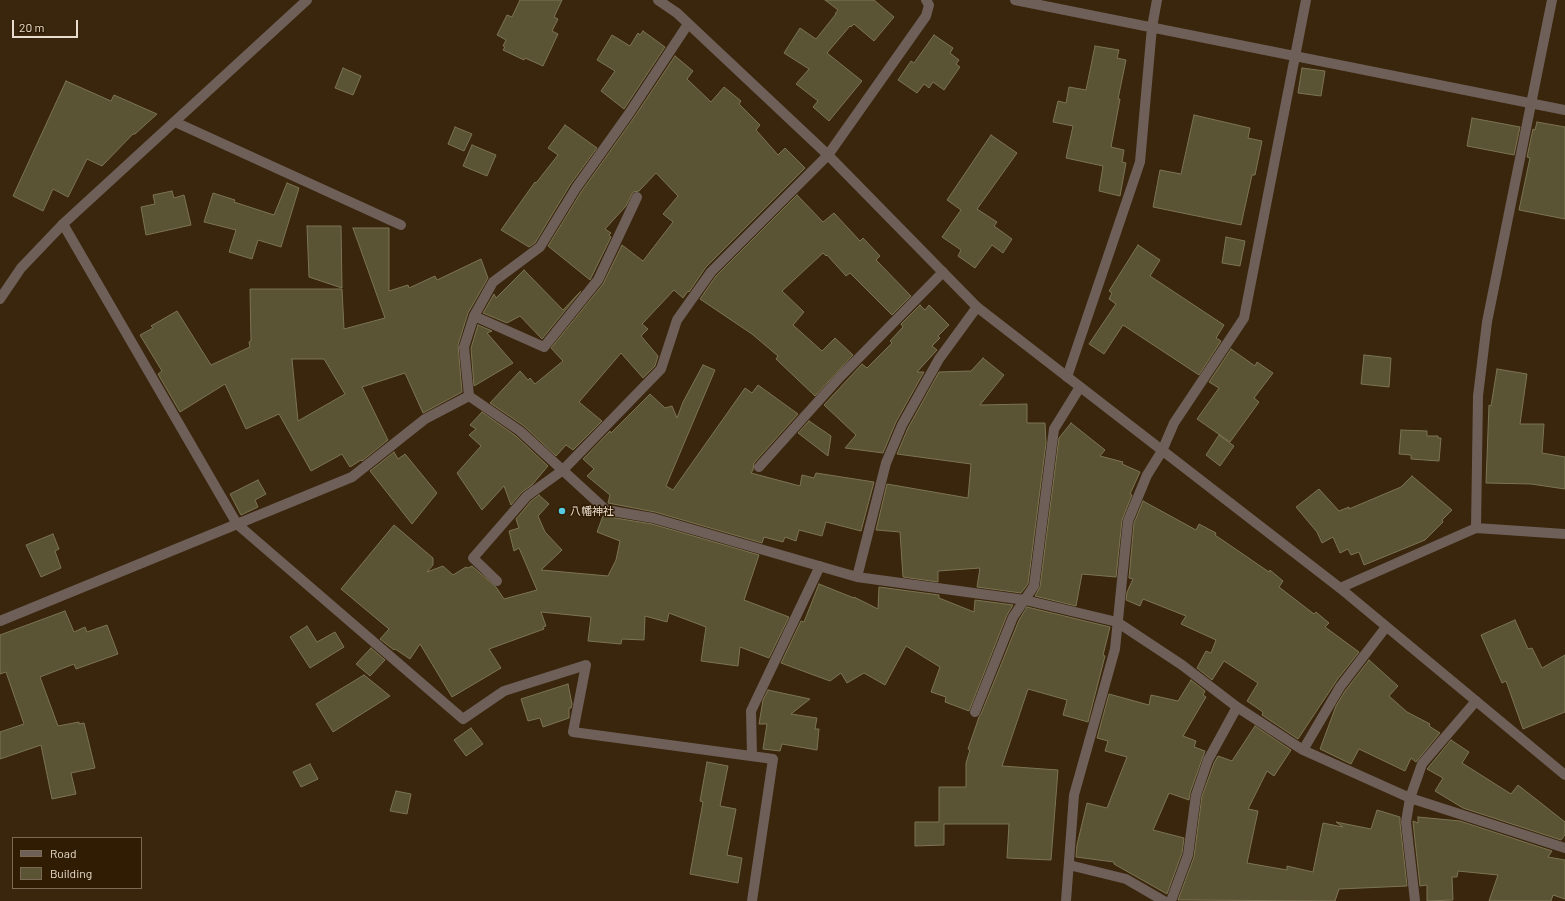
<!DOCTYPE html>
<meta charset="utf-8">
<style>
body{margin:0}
#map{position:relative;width:1565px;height:901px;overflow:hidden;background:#3a260c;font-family:Barlow,sans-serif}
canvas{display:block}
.legend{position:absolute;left:12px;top:837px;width:130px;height:52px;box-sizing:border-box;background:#301c03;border:1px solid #7a6954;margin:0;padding:5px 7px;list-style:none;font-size:12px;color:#e9dccd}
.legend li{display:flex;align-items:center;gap:8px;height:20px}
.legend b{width:20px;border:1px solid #7a6954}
.scale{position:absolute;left:12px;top:20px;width:66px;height:18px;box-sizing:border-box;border:2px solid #e9dccd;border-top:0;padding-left:5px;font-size:12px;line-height:14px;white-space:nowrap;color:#e9dccd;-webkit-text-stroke:3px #301c03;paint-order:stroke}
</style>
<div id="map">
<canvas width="1565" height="901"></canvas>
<ul class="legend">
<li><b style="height:5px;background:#6e5f59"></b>Road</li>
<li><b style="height:11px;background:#5b5434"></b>Building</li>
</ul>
<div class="scale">20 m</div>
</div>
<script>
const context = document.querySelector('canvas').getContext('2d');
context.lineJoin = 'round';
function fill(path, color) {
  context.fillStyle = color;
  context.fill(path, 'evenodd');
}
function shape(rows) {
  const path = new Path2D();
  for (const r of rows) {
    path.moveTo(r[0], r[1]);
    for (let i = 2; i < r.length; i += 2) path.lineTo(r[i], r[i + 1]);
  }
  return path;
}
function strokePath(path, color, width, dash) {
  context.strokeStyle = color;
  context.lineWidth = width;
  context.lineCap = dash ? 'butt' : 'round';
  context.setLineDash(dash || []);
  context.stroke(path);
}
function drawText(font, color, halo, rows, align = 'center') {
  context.font = font + ' Barlow,"Noto Sans JP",sans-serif';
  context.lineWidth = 3;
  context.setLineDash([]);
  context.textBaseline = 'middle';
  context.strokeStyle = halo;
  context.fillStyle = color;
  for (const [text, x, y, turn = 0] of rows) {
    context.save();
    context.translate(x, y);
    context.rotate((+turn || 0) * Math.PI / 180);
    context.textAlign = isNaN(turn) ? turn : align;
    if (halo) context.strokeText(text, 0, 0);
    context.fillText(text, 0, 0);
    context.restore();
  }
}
const building = shape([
 [520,0,562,0,554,17,558,19,552,31,558,34,543,66,525,58,524,60,503,50,505,47,503,46,506,40,497,35,507,15,512,17,520,0],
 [825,0,874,0,894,17,874,41,854,24,851,27,850,26,827,53,862,81,829,121,813,107,818,101,796,84,809,69,784,53,800,28,816,39,836,14,835,14,838,10,825,0],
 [643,31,665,47,624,109,601,91,615,71,597,60,612,35,630,46,638,33,640,35,643,31],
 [934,35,953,48,950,53,959,60,956,64,960,67,944,90,933,82,929,88,924,84,917,93,898,80,911,61,914,63,934,35],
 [1095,46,1119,50,1117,58,1126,60,1118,99,1120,99,1111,147,1124,150,1122,162,1126,163,1120,196,1099,191,1103,166,1066,158,1073,126,1053,122,1058,101,1066,103,1069,87,1086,90,1095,46],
 [675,56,693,71,687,79,711,102,724,87,741,101,739,104,760,125,756,130,778,155,785,148,805,168,706,267,689,292,688,291,683,298,674,290,642,324,648,329,641,336,658,356,655,366,643,378,621,353,579,402,602,421,573,450,566,445,556,456,524,426,490,403,520,371,528,380,530,378,535,384,563,361,551,348,603,284,622,245,643,261,673,222,663,214,678,196,656,173,639,191,633,192,626,206,605,229,611,233,609,235,611,237,590,280,548,246,581,192,633,119,675,56],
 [343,68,361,76,353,95,335,88,343,68],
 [1302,68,1325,71,1321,96,1298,93,1302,68],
 [66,81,111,101,114,95,157,114,135,134,133,134,102,166,87,159,68,197,53,189,43,211,13,196,66,81],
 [1194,115,1250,128,1248,138,1262,141,1255,175,1252,175,1241,225,1153,207,1160,170,1181,174,1194,115],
 [1472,118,1520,127,1514,155,1467,146,1472,118],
 [1537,122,1565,127,1565,219,1519,210,1530,158,1527,157,1533,129,1535,130,1537,122],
 [565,125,597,148,570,185,535,243,529,247,501,230,535,182,536,183,558,155,548,148,565,125],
 [455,127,472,134,464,151,448,144,455,127],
 [991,135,1017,153,977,209,997,222,994,226,1012,239,1003,253,992,245,975,268,958,256,961,250,942,237,961,210,947,200,991,135],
 [472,145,496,155,487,176,463,166,472,145],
 [287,183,299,188,281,247,258,240,252,259,229,252,236,230,204,222,213,193,235,200,234,202,274,215,287,183],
 [172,191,174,198,184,195,191,225,146,235,141,207,155,204,153,195,172,191],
 [797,195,823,222,834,213,860,241,863,238,880,256,876,260,911,296,892,315,850,273,846,276,827,255,826,256,823,253,782,291,804,312,793,325,822,351,835,338,853,355,815,396,776,359,778,356,752,334,700,299,716,276,797,195],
 [307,226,341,226,342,288,309,277,307,226],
 [353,228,389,228,389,291,408,285,409,288,435,276,437,280,481,259,488,278,468,313,458,345,462,392,423,413,405,373,362,387,388,440,362,461,361,460,350,467,342,454,311,471,279,414,246,429,225,384,180,412,158,374,162,371,140,335,153,328,151,326,177,311,211,365,250,347,249,342,251,341,250,289,342,289,344,329,385,318,353,228],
 [292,359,324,359,345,394,298,421,292,359],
 [1226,237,1245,241,1240,266,1222,263,1226,237],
 [1138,245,1160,260,1150,276,1224,325,1216,338,1221,341,1199,375,1123,325,1104,354,1089,344,1116,304,1109,299,1112,293,1109,291,1138,245],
 [524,270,563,310,581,291,542,339,520,316,507,323,483,313,494,294,496,298,524,270],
 [920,305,925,310,929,305,949,325,938,336,940,338,932,346,937,350,917,372,924,372,896,422,883,453,845,448,856,435,824,405,862,364,867,368,892,343,890,341,903,327,901,324,920,305],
 [478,325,492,331,487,333,513,363,474,386,471,348,478,325],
 [1231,349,1255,366,1257,362,1273,373,1254,398,1259,402,1230,442,1197,419,1219,388,1209,382,1231,349],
 [1364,355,1391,358,1389,387,1361,384,1364,355],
 [983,358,1004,375,980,405,1027,404,1027,423,1045,423,1046,443,1028,584,1021,593,977,587,980,568,938,571,938,582,903,577,900,532,876,530,887,484,968,498,971,464,897,454,908,428,939,372,971,371,983,358],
 [703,365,715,370,666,486,673,490,745,388,752,393,758,385,798,414,754,463,753,470,751,473,800,486,802,475,814,478,816,473,874,482,861,531,826,522,822,536,799,530,796,541,785,537,783,542,764,537,762,543,655,512,608,503,610,495,587,476,594,469,583,459,610,431,611,433,650,394,665,408,672,406,677,418,683,402,703,365],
 [1497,369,1527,374,1520,424,1544,424,1542,453,1565,457,1565,489,1531,484,1486,483,1489,405,1491,406,1497,369],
 [482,412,516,436,548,466,532,485,522,492,511,505,504,486,482,510,457,473,481,446,469,435,476,429,470,425,482,412],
 [809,421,831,436,828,456,798,433,809,421],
 [1071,423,1105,450,1100,456,1123,462,1122,464,1140,472,1130,494,1132,495,1122,520,1116,577,1082,574,1076,606,1035,596,1040,587,1059,438,1071,423],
 [1401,430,1427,431,1427,436,1438,436,1438,438,1441,438,1439,461,1411,459,1411,455,1399,454,1401,430],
 [1219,435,1234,446,1220,466,1206,455,1219,435],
 [394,452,398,459,405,454,437,493,412,524,370,471,394,452],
 [1412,476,1452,510,1442,520,1443,522,1425,540,1364,565,1359,552,1351,555,1348,549,1340,553,1333,537,1322,543,1317,532,1296,507,1319,489,1339,511,1349,507,1349,509,1401,487,1412,476],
 [258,480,266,494,255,500,258,507,241,515,230,494,258,480],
 [539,495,549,504,538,516,545,532,562,550,541,570,608,576,616,560,620,541,597,532,603,516,652,524,759,555,744,600,789,617,769,658,740,647,738,666,701,661,706,627,669,613,667,622,645,616,644,640,622,639,621,644,588,641,591,617,541,612,546,626,543,627,544,629,489,649,501,668,452,697,420,644,410,659,395,649,394,650,380,639,389,629,341,589,394,525,433,558,433,565,427,572,443,566,453,575,466,567,468,568,472,566,496,587,504,599,537,590,519,548,514,551,509,531,519,528,516,519,531,501,539,495],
 [1143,501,1196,530,1199,524,1216,533,1215,535,1269,572,1270,570,1283,581,1279,587,1314,614,1316,612,1329,623,1325,627,1359,652,1337,680,1298,739,1262,715,1263,712,1247,701,1258,683,1224,661,1212,680,1197,668,1206,651,1211,653,1216,640,1181,624,1186,616,1143,599,1140,606,1126,600,1127,592,1133,579,1129,578,1134,523,1143,501],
 [53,534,59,549,55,551,61,568,41,577,26,545,53,534],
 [819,584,854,598,854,597,878,609,879,587,939,595,939,598,974,612,975,600,1013,605,1007,615,969,711,945,702,946,697,931,692,940,667,906,646,885,685,864,673,847,683,841,673,830,681,781,663,801,621,804,622,819,584],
 [1027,607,1110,627,1103,655,1105,656,1088,722,1063,715,1067,700,1028,689,1002,766,1058,770,1051,860,1007,858,1009,824,944,824,944,845,915,846,915,822,939,822,939,787,966,787,966,763,970,750,968,749,979,717,981,714,1019,620,1027,607],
 [65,611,74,632,85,627,87,632,107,625,118,654,76,669,74,664,40,677,58,726,79,722,79,724,84,723,95,768,71,773,76,794,52,799,41,745,0,759,0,732,24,724,6,672,0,674,0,635,65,611],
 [1515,620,1528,649,1532,648,1542,668,1565,655,1565,712,1523,729,1506,681,1502,683,1481,635,1515,620],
 [307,626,317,642,335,632,344,647,310,668,290,637,307,626],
 [371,648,385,660,370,676,356,664,371,648],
 [1369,660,1398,686,1389,696,1407,712,1430,724,1429,726,1440,733,1416,762,1411,758,1405,771,1359,749,1351,764,1320,749,1336,706,1345,691,1369,660],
 [364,675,390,696,333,732,316,704,364,675],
 [1191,680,1205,691,1203,695,1206,697,1183,736,1196,741,1194,747,1205,751,1190,793,1189,800,1169,793,1153,830,1184,838,1182,853,1167,894,1114,864,1114,862,1076,857,1077,845,1087,803,1107,808,1127,757,1105,751,1108,741,1097,738,1109,694,1149,705,1151,695,1178,701,1191,680],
 [568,684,572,704,571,708,569,708,569,718,543,727,540,718,528,721,521,699,568,684],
 [768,690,810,699,791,714,817,718,815,729,819,729,817,750,782,744,780,751,763,749,767,724,759,724,763,700,768,690],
 [1255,726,1291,750,1274,776,1267,771,1248,809,1258,811,1247,863,1287,870,1287,866,1313,872,1323,823,1343,827,1336,822,1371,829,1377,810,1400,817,1400,823,1407,886,1339,889,1335,901,1178,900,1194,857,1202,796,1214,763,1218,756,1232,761,1255,726],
 [471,728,483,744,466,756,454,740,471,728],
 [1451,740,1469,752,1462,763,1511,794,1518,785,1565,822,1565,835,1561,840,1463,808,1435,791,1443,778,1427,769,1451,740],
 [707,762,728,766,720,806,736,809,727,855,742,858,738,883,690,874,703,802,700,801,707,762],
 [310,764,318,779,301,787,293,772,310,764],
 [396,791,411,794,407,814,390,811,396,791],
 [1418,817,1460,821,1552,851,1548,857,1565,860,1565,899,1553,895,1551,901,1489,901,1498,875,1458,871,1457,877,1452,877,1453,900,1427,901,1427,885,1420,886,1413,822,1413,821,1418,823,1418,817]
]);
fill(building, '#5b5434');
strokePath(building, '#7b7453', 1);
strokePath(shape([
 [1015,0,1565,110],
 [175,122,401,225],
 [63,224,237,524,463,719,504,691,586,665,573,732,773,759,752,901],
 [474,316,544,347,598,280,637,197],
 [1067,377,1140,162,1152,27,1157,0],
 [469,396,464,347,474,316,493,282,540,247,576,188,628,115,688,24],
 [759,467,840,377,943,272],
 [1476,528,1478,396,1487,322,1552,0],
 [857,577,886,463,902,425,939,359,977,307],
 [497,581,473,558,527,496,563,470,661,369,677,320,711,272,828,155,926,16,929,5,926,0],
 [1340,588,1476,528,1565,534],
 [0,621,352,477,425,419,469,396,520,431,606,510,653,518,857,577,1025,600,1117,622,1182,665,1237,707,1303,750,1410,798,1565,848],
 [975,712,1013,617,1034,586,1054,429,1080,387],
 [1303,750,1340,687,1386,627],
 [752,756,751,711,820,566],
 [1069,865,1126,879,1164,901],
 [1066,901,1074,795,1115,649,1128,521,1147,475,1162,451,1174,423,1244,318,1306,0],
 [1171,901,1188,855,1196,795,1208,760,1237,707],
 [1415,901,1406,822,1410,798,1422,764,1476,701]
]), '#6e5f59', 10);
strokePath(shape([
 [658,0,677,13,828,155,977,307,1340,588,1565,775],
 [0,299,21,268,63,224,307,0]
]), '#6e5f59', 10);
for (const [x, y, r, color] of [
 [562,511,4,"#55cae0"]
]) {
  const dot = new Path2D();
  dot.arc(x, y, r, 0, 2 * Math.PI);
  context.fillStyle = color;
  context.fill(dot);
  strokePath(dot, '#301c03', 1.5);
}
drawText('11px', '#e9dccd', '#301c03', [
 ["八幡神社",570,511]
], 'left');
</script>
